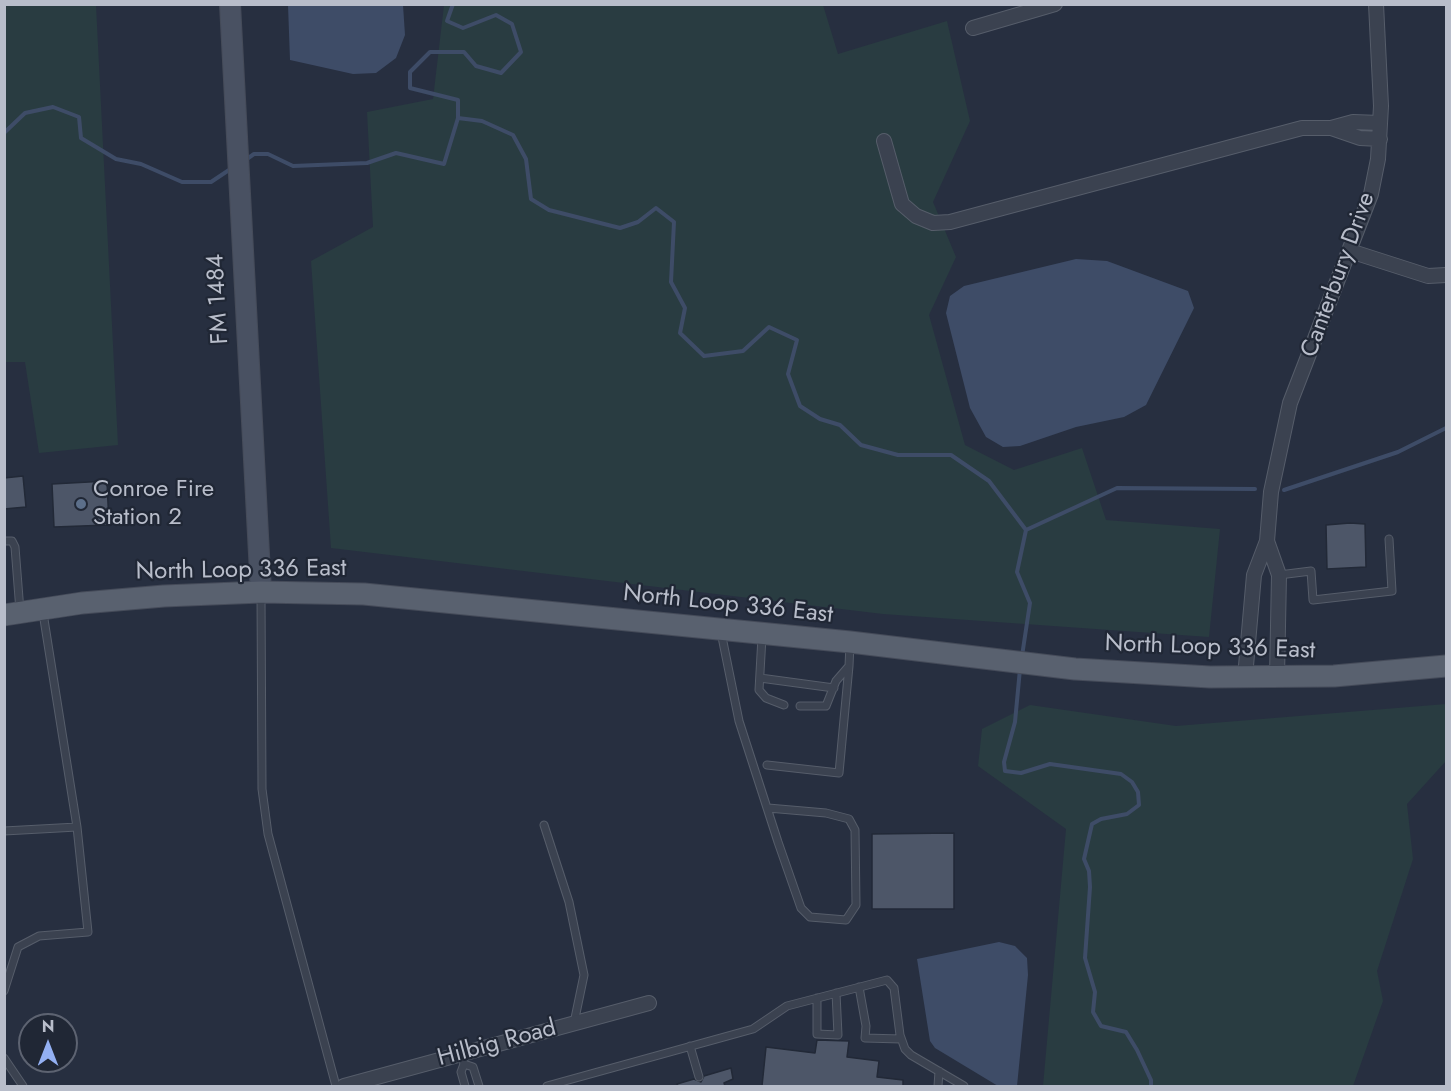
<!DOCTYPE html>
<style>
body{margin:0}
#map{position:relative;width:1451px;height:1091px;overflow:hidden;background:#272f40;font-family:Jost,sans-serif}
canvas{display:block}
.frame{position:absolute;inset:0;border:6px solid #b8bdca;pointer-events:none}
.north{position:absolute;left:18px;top:1013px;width:60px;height:60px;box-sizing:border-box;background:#202735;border:2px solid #5d6371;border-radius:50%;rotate:0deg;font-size:16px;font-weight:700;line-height:24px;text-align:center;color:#b8bdca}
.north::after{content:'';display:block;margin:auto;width:21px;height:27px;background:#93b0f3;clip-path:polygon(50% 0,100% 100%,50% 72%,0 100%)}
</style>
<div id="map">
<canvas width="1451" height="1091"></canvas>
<div class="frame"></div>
<div class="north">N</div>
</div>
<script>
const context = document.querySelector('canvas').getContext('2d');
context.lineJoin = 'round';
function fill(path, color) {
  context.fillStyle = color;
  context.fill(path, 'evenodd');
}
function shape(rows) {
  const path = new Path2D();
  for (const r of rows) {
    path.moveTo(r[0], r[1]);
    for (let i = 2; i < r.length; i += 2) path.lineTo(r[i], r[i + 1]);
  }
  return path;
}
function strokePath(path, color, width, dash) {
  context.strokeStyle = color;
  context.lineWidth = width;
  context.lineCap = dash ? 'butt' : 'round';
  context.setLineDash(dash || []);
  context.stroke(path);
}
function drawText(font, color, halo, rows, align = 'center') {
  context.font = font + ' Jost,sans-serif';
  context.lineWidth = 4.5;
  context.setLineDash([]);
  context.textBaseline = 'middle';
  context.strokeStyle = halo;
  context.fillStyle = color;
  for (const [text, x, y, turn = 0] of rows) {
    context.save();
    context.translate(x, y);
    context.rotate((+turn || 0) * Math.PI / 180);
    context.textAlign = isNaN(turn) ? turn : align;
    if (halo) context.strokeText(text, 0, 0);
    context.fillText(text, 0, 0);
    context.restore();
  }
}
fill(shape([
 [4,5,96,5,118,445,39,453,25,362,5,362],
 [444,5,823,5,838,54,947,21,970,121,933,202,956,257,929,315,965,445,1014,470,1082,448,1106,520,1220,529,1209,637,883,614,331,548,311,261,373,227,367,112,433,99],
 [1446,704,1446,761,1407,804,1413,859,1377,971,1383,1001,1353,1086,1043,1086,1066,829,978,766,982,729,1030,705,1176,726]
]), '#293c41');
fill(shape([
 [288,5,403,5,405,35,396,58,376,73,353,74,290,60],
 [1076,259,1107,261,1188,291,1194,308,1146,405,1124,417,1076,427,1020,446,1003,447,986,437,970,408,946,313,950,296,964,286],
 [999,942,1015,946,1027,958,1028,975,1017,1086,998,1086,935,1048,930,1041,917,959]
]), '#3e4c67');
strokePath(shape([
 [453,4,447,21,463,28,496,15,512,24,521,52,501,73,476,66,464,52,430,52,410,72,410,88,458,100,458,118],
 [4,133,25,113,53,107,79,117,81,138,116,159,141,164,182,182,211,182,232,168],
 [244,161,254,154,268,154,293,166,367,163,396,153,444,164,458,118,482,121,513,135,526,159,531,199,549,210,620,228,638,222,656,208,674,222,671,282,685,308,680,333,704,356,743,351,769,327,797,340,788,374,800,406,820,419,840,425,861,445,898,455,951,455,989,481,1026,530],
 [1284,490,1398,452,1446,428],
 [1026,530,1117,488,1255,489],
 [1022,656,1030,603,1017,572,1026,530],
 [1020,669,1015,722,1004,762,1005,771,1021,773,1050,764,1121,774,1132,782,1138,792,1139,805,1127,814,1101,819,1092,824,1084,859,1089,871,1090,887,1085,958,1095,992,1093,1012,1101,1026,1126,1032,1137,1050,1151,1080,1151,1086]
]), '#3e4c67', 4);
const building = shape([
 [23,476,26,507,4,509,4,478,23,476],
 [107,481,109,525,54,527,52,484,107,481],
 [1350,523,1365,524,1366,567,1327,569,1326,525,1350,523],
 [954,833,954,909,872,909,872,834,954,833],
 [817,1040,849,1041,847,1057,879,1061,877,1077,903,1080,903,1086,762,1086,766,1047,815,1053,817,1040],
 [731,1068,733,1079,724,1083,725,1086,678,1086,677,1084,694,1079,701,1082,704,1076,731,1068]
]);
fill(building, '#4d5668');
strokePath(building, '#222937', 1.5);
const lane = shape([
 [4,541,12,541,15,547,20,611],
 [1279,575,1311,571,1313,600,1392,591,1389,539],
 [261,594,262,789,268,834,336,1086],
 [721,632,739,721,778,842,801,908,810,917,846,920,856,905,855,830,849,819,826,813,768,808],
 [762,637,759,690,766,698,784,705],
 [849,666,850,644],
 [760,678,834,688],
 [767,765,839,773,849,666,836,681,826,706,800,706],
 [544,825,569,902,584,975,574,1023],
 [4,831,77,827],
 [859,987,866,1026,865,1038,901,1039],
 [4,991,18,947,39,936,88,932,77,827,43,613],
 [817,998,817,1034,838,1035,836,993],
 [690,1046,699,1077],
 [461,1054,464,1064,461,1072,465,1086],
 [4,1058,23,1086],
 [464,1064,473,1067,479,1086],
 [547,1086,753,1029,787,1006,887,980,894,988,900,1035,905,1049,911,1055,964,1086],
 [938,1086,939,1071]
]);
const street = shape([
 [973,28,1055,4],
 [1331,128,1360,138,1380,139],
 [884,141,902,204,916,216,933,223,950,222,1302,128,1331,128,1353,122,1380,123],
 [1350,251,1428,276,1446,275],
 [1267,541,1279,575,1277,677],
 [1245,677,1254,575,1267,541,1271,492,1290,403,1371,194,1378,159,1381,106,1376,4],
 [344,1086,649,1003]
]);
const secondary = shape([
 [230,4,261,592]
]);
const primary = shape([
 [4,615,82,603,164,596,261,592,364,594,850,642,1075,669,1210,677,1334,676,1446,666]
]);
strokePath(lane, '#565d6a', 9);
strokePath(street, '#565d6a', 16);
strokePath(secondary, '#454b59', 22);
strokePath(primary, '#454b59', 23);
strokePath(lane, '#3b4250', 7);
strokePath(street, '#3b4250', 14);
strokePath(secondary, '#495162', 20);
strokePath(primary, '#59616f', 21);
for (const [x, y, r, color] of [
 [81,504,6,"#5c6f8a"]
]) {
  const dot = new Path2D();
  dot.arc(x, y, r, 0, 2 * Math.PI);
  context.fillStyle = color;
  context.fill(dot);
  strokePath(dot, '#202735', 2);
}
drawText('24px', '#b8bdca', '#202735', [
 ["Canterbury Drive",1339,275,-70],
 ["FM 1484",219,299,-93],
 ["North Loop 336 East",241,571,-1],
 ["North Loop 336 East",728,605,6],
 ["North Loop 336 East",1210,648,2],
 ["Hilbig Road",497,1044,-15]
]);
drawText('24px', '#b8bdca', '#202735', [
 ["Conroe Fire",93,490],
 ["Station 2",93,518]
], 'left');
</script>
